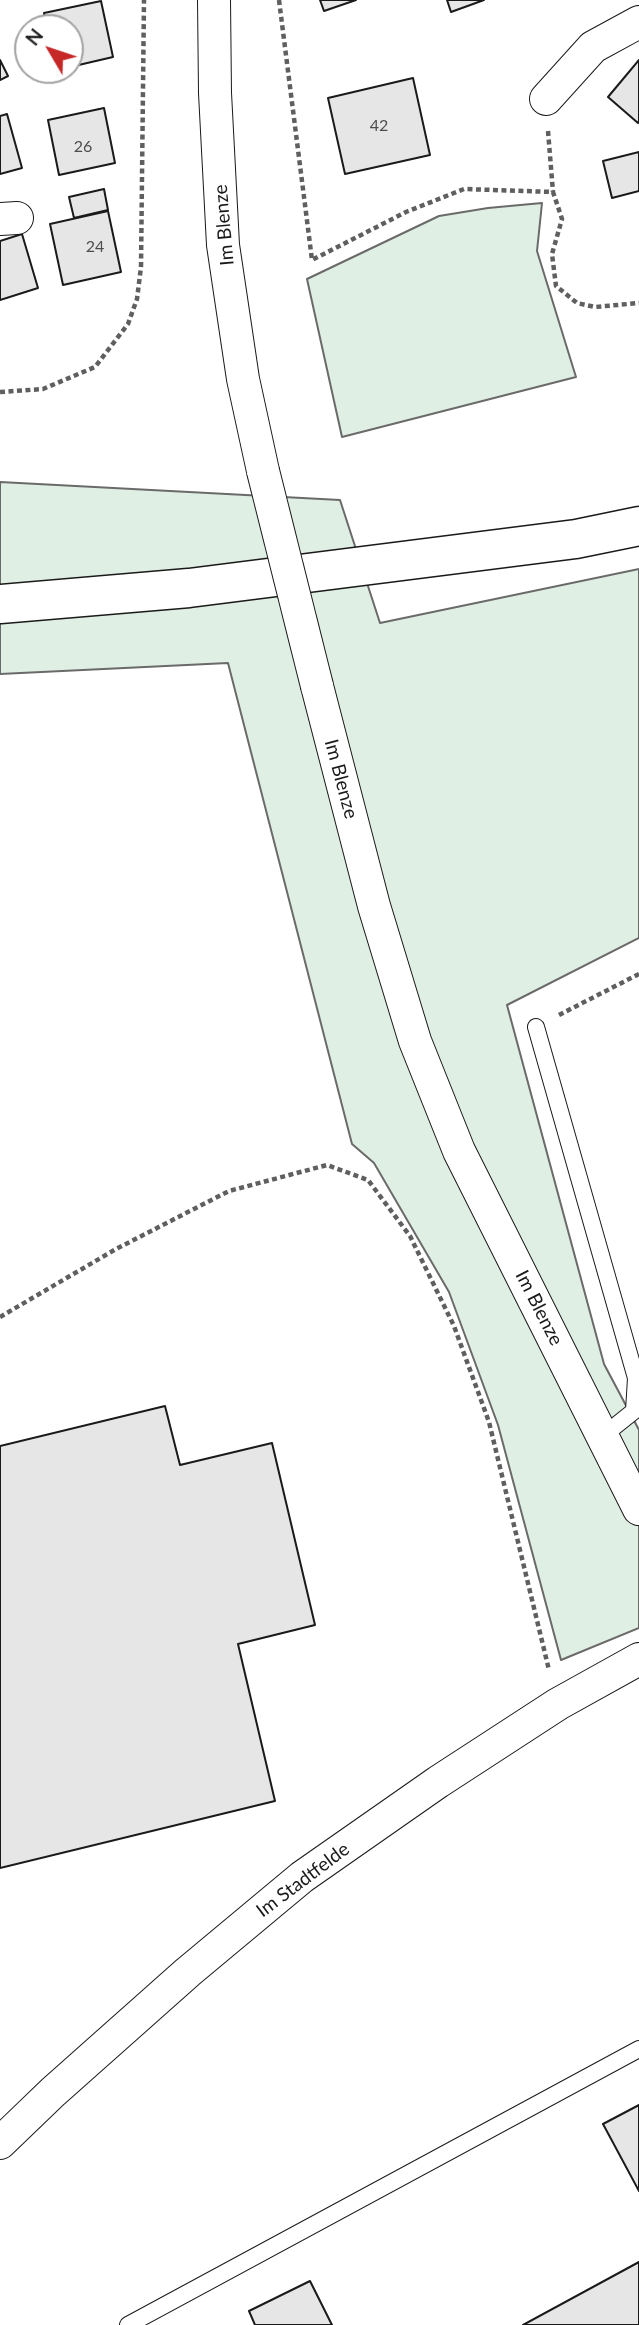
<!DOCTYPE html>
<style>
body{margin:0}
#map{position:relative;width:639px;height:2325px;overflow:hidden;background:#fff;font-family:Lato,sans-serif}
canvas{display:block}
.north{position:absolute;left:14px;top:14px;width:70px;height:70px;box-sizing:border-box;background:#fff;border:2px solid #a3a3a3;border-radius:50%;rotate:309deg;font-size:19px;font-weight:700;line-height:28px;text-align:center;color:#1a1a1a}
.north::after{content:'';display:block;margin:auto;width:24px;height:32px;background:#c62828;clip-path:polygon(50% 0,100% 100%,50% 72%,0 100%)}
</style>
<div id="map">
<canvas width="639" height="2325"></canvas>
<div class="north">N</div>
</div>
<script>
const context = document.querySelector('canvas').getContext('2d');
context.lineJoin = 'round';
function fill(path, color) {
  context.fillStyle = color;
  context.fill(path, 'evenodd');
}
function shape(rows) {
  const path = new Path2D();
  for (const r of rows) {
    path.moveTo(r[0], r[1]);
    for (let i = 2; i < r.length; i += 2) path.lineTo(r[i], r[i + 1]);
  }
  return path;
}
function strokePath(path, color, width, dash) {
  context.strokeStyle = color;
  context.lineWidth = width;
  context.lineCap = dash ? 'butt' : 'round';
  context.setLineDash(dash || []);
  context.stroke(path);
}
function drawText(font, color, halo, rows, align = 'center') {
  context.font = font + ' Lato,sans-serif';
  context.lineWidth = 5;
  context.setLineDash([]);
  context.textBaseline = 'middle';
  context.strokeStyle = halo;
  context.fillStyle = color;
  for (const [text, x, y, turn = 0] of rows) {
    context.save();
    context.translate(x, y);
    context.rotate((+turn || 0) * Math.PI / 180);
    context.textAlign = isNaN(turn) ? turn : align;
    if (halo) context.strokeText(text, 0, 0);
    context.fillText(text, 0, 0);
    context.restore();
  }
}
const green = shape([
 [542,203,537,251,576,377,342,437,307,279,439,216,488,208,542,203],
 [0,482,340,500,380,623,639,569,639,938,507,1005,604,1364,639,1430,639,1628,561,1660,498,1425,449,1292,374,1163,352,1144,228,663,0,674,0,482]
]);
fill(green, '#e0efe3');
strokePath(green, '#6a6a6a', 2);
const building = shape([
 [320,0,356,0,324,11,320,0],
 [447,0,484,0,451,12,447,0],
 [101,1,113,57,70,67,70,28,47,28,44,13,101,1],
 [0,60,8,76,0,80,0,60],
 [639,60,639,121,638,123,608,97,639,60],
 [413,78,430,155,345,174,328,98,413,78],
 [104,108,115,163,59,175,48,120,104,108],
 [7,114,22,168,0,174,0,116,7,114],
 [639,152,639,191,612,198,603,161,639,152],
 [104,189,108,210,74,218,69,197,104,189],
 [108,211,121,272,63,285,50,224,108,211],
 [22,234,38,288,0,300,0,241,22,234],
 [165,1406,180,1465,272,1443,315,1625,238,1644,275,1801,0,1868,0,1446,165,1406],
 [639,2105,639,2191,603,2124,639,2105],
 [639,2262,639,2325,523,2325,639,2262],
 [310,2281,332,2325,255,2325,249,2311,310,2281]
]);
fill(building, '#e6e6e6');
strokePath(building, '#1a1a1a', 2);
const service = shape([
 [536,1027,636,1378,634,1411,604,1435],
 [128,2325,639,2049]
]);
const minor = shape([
 [214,0,215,93,223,245,243,379,263,471],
 [546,99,593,47,639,22],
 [0,219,17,218],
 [317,686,374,906,415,1041,459,1151,639,1509],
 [0,2143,53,2092,188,1972,302,1877,438,1782,558,1704,639,1659]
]);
const primary = shape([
 [0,604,189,588,576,539,639,526]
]);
strokePath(service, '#1a1a1a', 18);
strokePath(minor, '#1a1a1a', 34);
strokePath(primary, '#1a1a1a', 41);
strokePath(shape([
 [279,0,312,260,406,212,464,189,553,192,562,219,552,254,556,286,577,303,595,307,639,303],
 [548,131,553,192],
 [0,392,43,389,95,367,128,324,137,299,141,267,144,0],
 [559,1015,639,974],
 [0,1317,116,1249,229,1191,327,1165,368,1180,410,1236,454,1326,489,1422,549,1670]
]), '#5f5f5f', 4.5, [5, 3.5]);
strokePath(service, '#fff', 16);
strokePath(minor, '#fff', 32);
strokePath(primary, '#fff', 38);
const minorBridge = shape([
 [263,471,317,686]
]);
strokePath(minorBridge, '#1a1a1a', 34, []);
strokePath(minorBridge, '#fff', 32);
drawText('16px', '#4d4d4d', null, [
 ["42",379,126],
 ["26",83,147],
 ["24",95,247]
]);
drawText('19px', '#1a1a1a', '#fff', [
 ["Im Blenze",224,225,-95],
 ["Im Blenze",341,779,75],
 ["Im Blenze",539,1308,63],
 ["Im Stadtfelde",303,1880,-37]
]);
</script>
